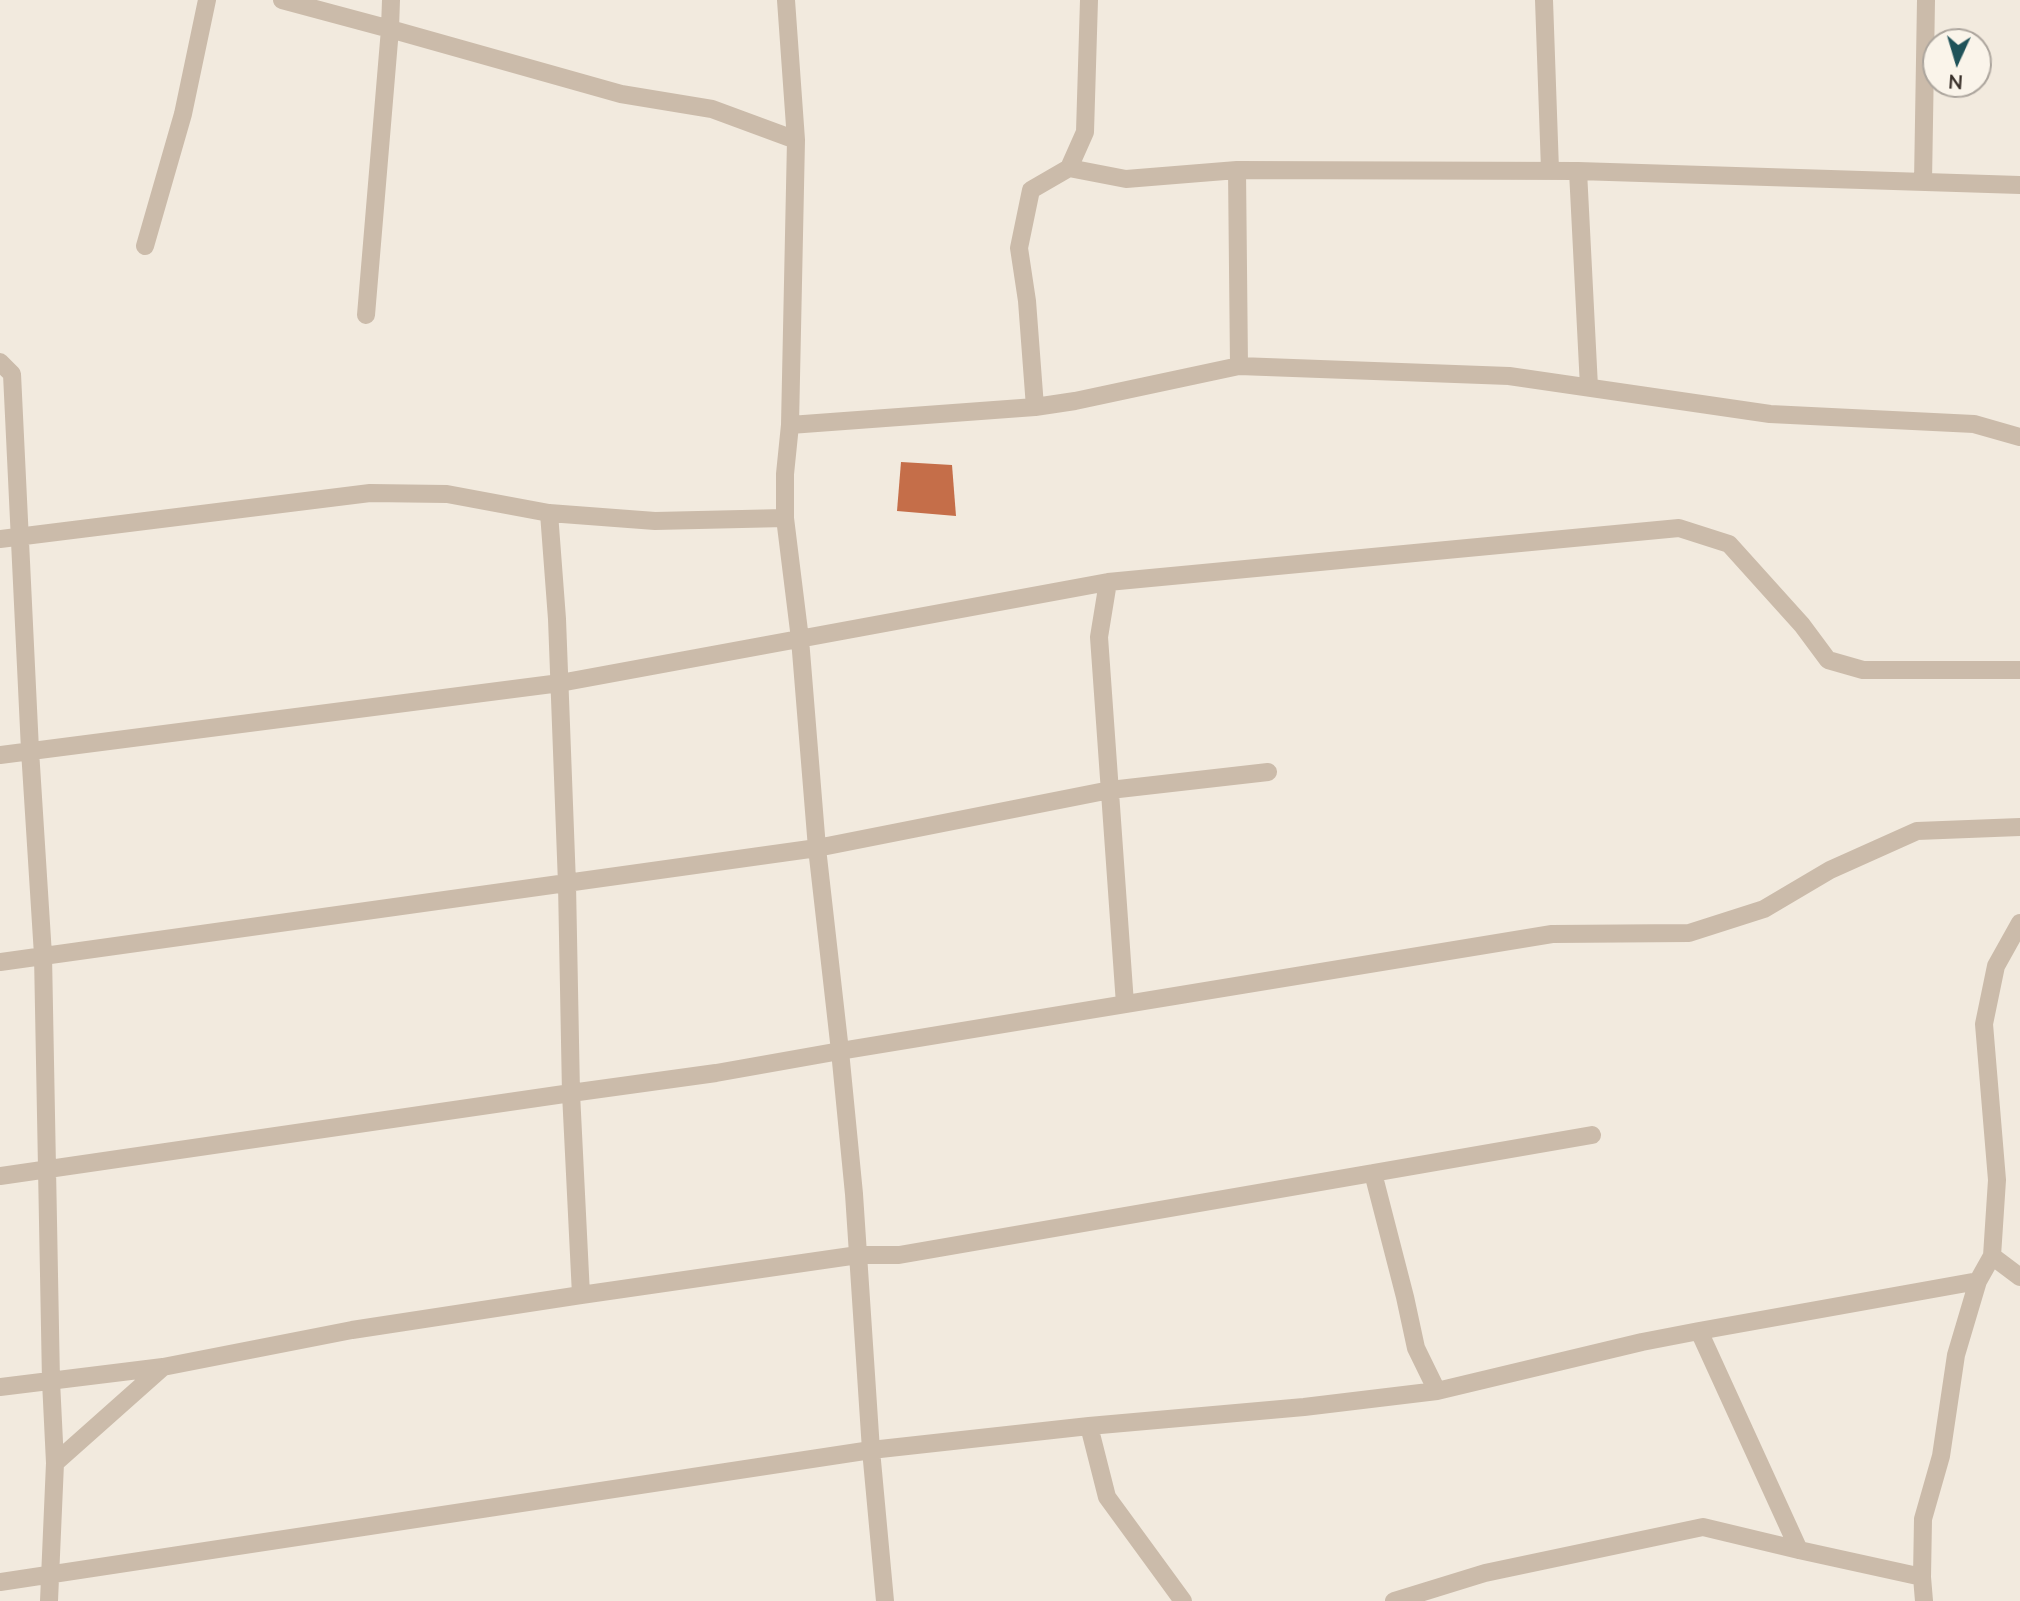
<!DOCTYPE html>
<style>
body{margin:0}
#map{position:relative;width:2020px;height:1601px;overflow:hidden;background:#f2eade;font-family:Lato,sans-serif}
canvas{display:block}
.north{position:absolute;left:1922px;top:28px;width:70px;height:70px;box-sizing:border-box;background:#faf4ea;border:2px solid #aca59d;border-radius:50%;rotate:184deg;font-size:19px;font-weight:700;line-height:28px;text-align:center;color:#382f29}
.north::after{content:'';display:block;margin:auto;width:24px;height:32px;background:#1f5259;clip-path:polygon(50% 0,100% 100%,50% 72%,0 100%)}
</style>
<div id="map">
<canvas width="2020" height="1601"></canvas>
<div class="north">N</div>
</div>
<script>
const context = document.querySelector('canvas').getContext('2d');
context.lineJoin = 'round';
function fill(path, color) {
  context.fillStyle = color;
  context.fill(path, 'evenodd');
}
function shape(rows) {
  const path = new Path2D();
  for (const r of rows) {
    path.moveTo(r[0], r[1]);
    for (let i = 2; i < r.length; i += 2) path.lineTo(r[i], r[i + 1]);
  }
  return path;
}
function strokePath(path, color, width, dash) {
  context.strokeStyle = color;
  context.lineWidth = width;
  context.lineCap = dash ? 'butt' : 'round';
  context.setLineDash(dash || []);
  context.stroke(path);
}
fill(shape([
 [901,462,952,465,956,516,897,511]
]), '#c56e49');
strokePath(shape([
 [282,0,390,29,621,94,712,109,796,140],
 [786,0,796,140,790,425,785,474,785,518,800,639,817,848,840,1051,854,1194,871,1450,885,1601],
 [1544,0,1550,170],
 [1069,168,1126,179,1237,170,1578,171,2020,185],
 [1237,170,1239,366],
 [1578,171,1589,387],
 [1923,182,1926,0],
 [145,246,183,114,207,0],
 [366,315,390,29,391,0],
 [0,362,12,374,30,750,43,955,51,1381,55,1463,49,1601],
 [1035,407,1027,301,1019,248,1031,190,1069,168,1085,132,1089,0],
 [790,425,1035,407,1075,401,1239,366,1509,376,1770,414,1974,424,2020,437],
 [549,513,557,619,567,884,571,1093,581,1295],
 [0,539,370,493,447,494,549,513,655,521,785,518],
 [1108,582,1679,528,1729,544,1802,625,1828,660,1863,670,2020,670],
 [0,755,560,683,1108,582,1099,637,1125,1004],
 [0,962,817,848,1110,790,1268,772],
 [1373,1173,1592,1135],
 [0,1176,571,1093,716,1073,840,1051,1552,934,1689,933,1764,909,1830,870,1917,831,2020,827],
 [1992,1256,2020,1277],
 [1699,1331,1978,1281],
 [0,1387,163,1367,352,1330,581,1295,858,1255,899,1255,1373,1173,1405,1297,1416,1348,1437,1391],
 [55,1463,163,1367],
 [1922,1577,1923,1519,1941,1456,1956,1355,1978,1281,1992,1256,1997,1180,1984,1024,1996,966,2020,923],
 [0,1582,871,1450,1089,1426],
 [1183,1601,1107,1497,1089,1426,1304,1407,1437,1391,1642,1342,1699,1331,1799,1550],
 [1394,1601,1485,1573,1703,1527,1799,1550,1922,1577,1924,1601]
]), '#cbbbaa', 18);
</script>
